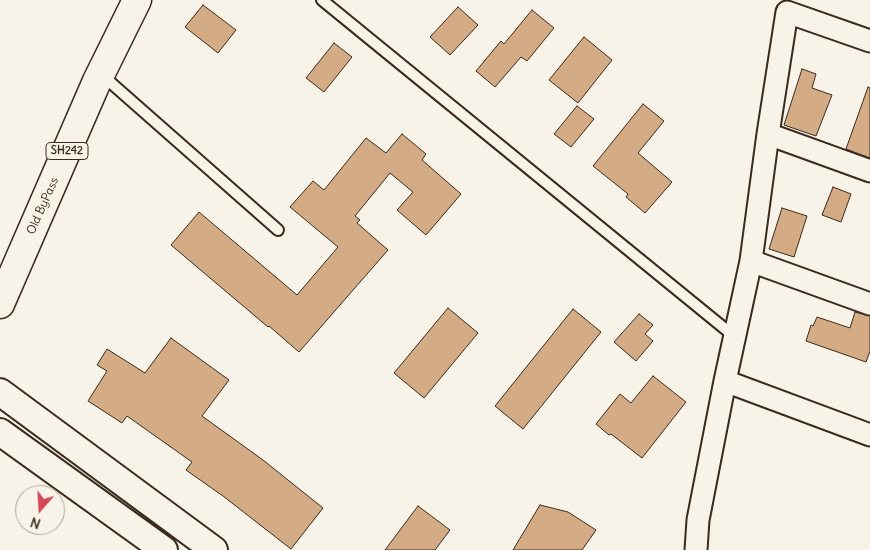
<!DOCTYPE html>
<style>
body{margin:0}
#map{position:relative;width:870px;height:550px;overflow:hidden;background:#f7f3e8;font-family:Delius,sans-serif}
canvas{display:block}
.north{position:absolute;left:15px;top:485px;width:50px;height:50px;box-sizing:border-box;background:#f7f3e8;border:1px solid #aca397;border-radius:50%;rotate:199deg;font-size:14px;font-weight:700;line-height:20px;text-align:center;color:#3b2a1e}
.north::after{content:'';display:block;margin:auto;width:18px;height:22px;background:#d1495b;clip-path:polygon(50% 0,100% 100%,50% 72%,0 100%)}
</style>
<div id="map">
<canvas width="870" height="550"></canvas>
<div class="north">N</div>
</div>
<script>
const context = document.querySelector('canvas').getContext('2d');
context.lineJoin = 'round';
function fill(path, color) {
  context.fillStyle = color;
  context.fill(path, 'evenodd');
}
function shape(rows) {
  const path = new Path2D();
  for (const r of rows) {
    path.moveTo(r[0], r[1]);
    for (let i = 2; i < r.length; i += 2) path.lineTo(r[i], r[i + 1]);
  }
  return path;
}
function strokePath(path, color, width, dash) {
  context.strokeStyle = color;
  context.lineWidth = width;
  context.lineCap = dash ? 'butt' : 'round';
  context.setLineDash(dash || []);
  context.stroke(path);
}
function drawText(font, color, halo, rows, align = 'center') {
  context.font = font + ' Delius,sans-serif';
  context.lineWidth = 5;
  context.setLineDash([]);
  context.textBaseline = 'middle';
  context.strokeStyle = halo;
  context.fillStyle = color;
  for (const [text, x, y, turn = 0] of rows) {
    context.save();
    context.translate(x, y);
    context.rotate((+turn || 0) * Math.PI / 180);
    context.textAlign = isNaN(turn) ? turn : align;
    if (halo) context.strokeText(text, 0, 0);
    context.fillText(text, 0, 0);
    context.restore();
  }
}
const building = shape([
 [203,5,236,30,218,53,185,27,203,5],
 [458,7,478,25,450,55,430,37,458,7],
 [532,10,554,28,527,61,521,57,495,87,476,71,501,41,504,44,532,10],
 [584,37,612,60,578,103,549,80,584,37],
 [334,43,352,57,324,92,306,78,334,43],
 [802,69,816,74,812,88,832,95,816,136,784,125,802,69],
 [868,87,870,88,870,158,846,149,868,87],
 [643,104,664,121,638,153,672,182,645,213,626,197,628,194,593,166,643,104],
 [577,106,594,119,571,147,554,134,577,106],
 [402,134,426,154,422,160,461,194,426,235,397,210,413,192,390,173,355,216,360,220,357,223,388,250,299,352,269,326,268,327,171,245,199,212,297,295,338,247,290,207,313,181,324,190,366,138,386,153,402,134],
 [833,187,851,194,841,222,822,215,833,187],
 [782,208,807,216,794,257,769,249,782,208],
 [448,308,478,333,424,398,394,373,448,308],
 [573,309,601,332,523,429,495,406,573,309],
 [855,312,870,316,870,351,866,362,806,341,811,325,813,326,817,317,850,328,855,312],
 [639,314,653,325,645,334,653,341,636,361,614,342,639,314],
 [171,338,229,380,202,416,263,460,323,508,291,549,223,496,186,470,192,462,127,416,122,423,88,401,107,371,97,365,107,349,145,373,171,338],
 [653,376,686,402,642,458,611,434,609,435,596,424,620,394,631,403,653,376],
 [540,505,568,512,596,530,582,550,513,550,540,505],
 [418,506,450,530,435,550,385,550,418,506]
]);
fill(building, '#d3ab84');
strokePath(building, '#3b2a1e', 1);
const service = shape([
 [322,0,735,337],
 [102,75,278,230]
]);
const minor = shape([
 [768,134,870,171],
 [751,261,870,304],
 [725,381,870,435],
 [696,550,698,520,725,381,751,261,768,134,787,12,870,41]
]);
const tertiary = shape([
 [0,392,214,550],
 [0,432,164,550]
]);
const primary = shape([
 [0,304,97,81,137,0]
]);
strokePath(service, '#3b2a1e', 14);
strokePath(minor, '#3b2a1e', 25);
strokePath(tertiary, '#3b2a1e', 30);
strokePath(primary, '#3b2a1e', 31);
strokePath(service, '#f7f3e8', 10);
strokePath(minor, '#f7f3e8', 21);
strokePath(tertiary, '#f7f3e8', 26);
strokePath(primary, '#f7f3e8', 28);
for (const [x, y, w] of [
 [67,151,42]
]) {
  const box = new Path2D();
  box.roundRect(x - w / 2, y - 8.5, w, 17, 4);
  context.fillStyle = '#f7f3e8';
  context.fill(box);
  strokePath(box, '#3b2a1e', 1);
}
drawText('bold 11px', '#3b2a1e', null, [
 ["SH242",67,151]
]);
drawText('12px', '#3b2a1e', '#f7f3e8', [
 ["Old ByPass",43,206,-66]
]);
</script>
